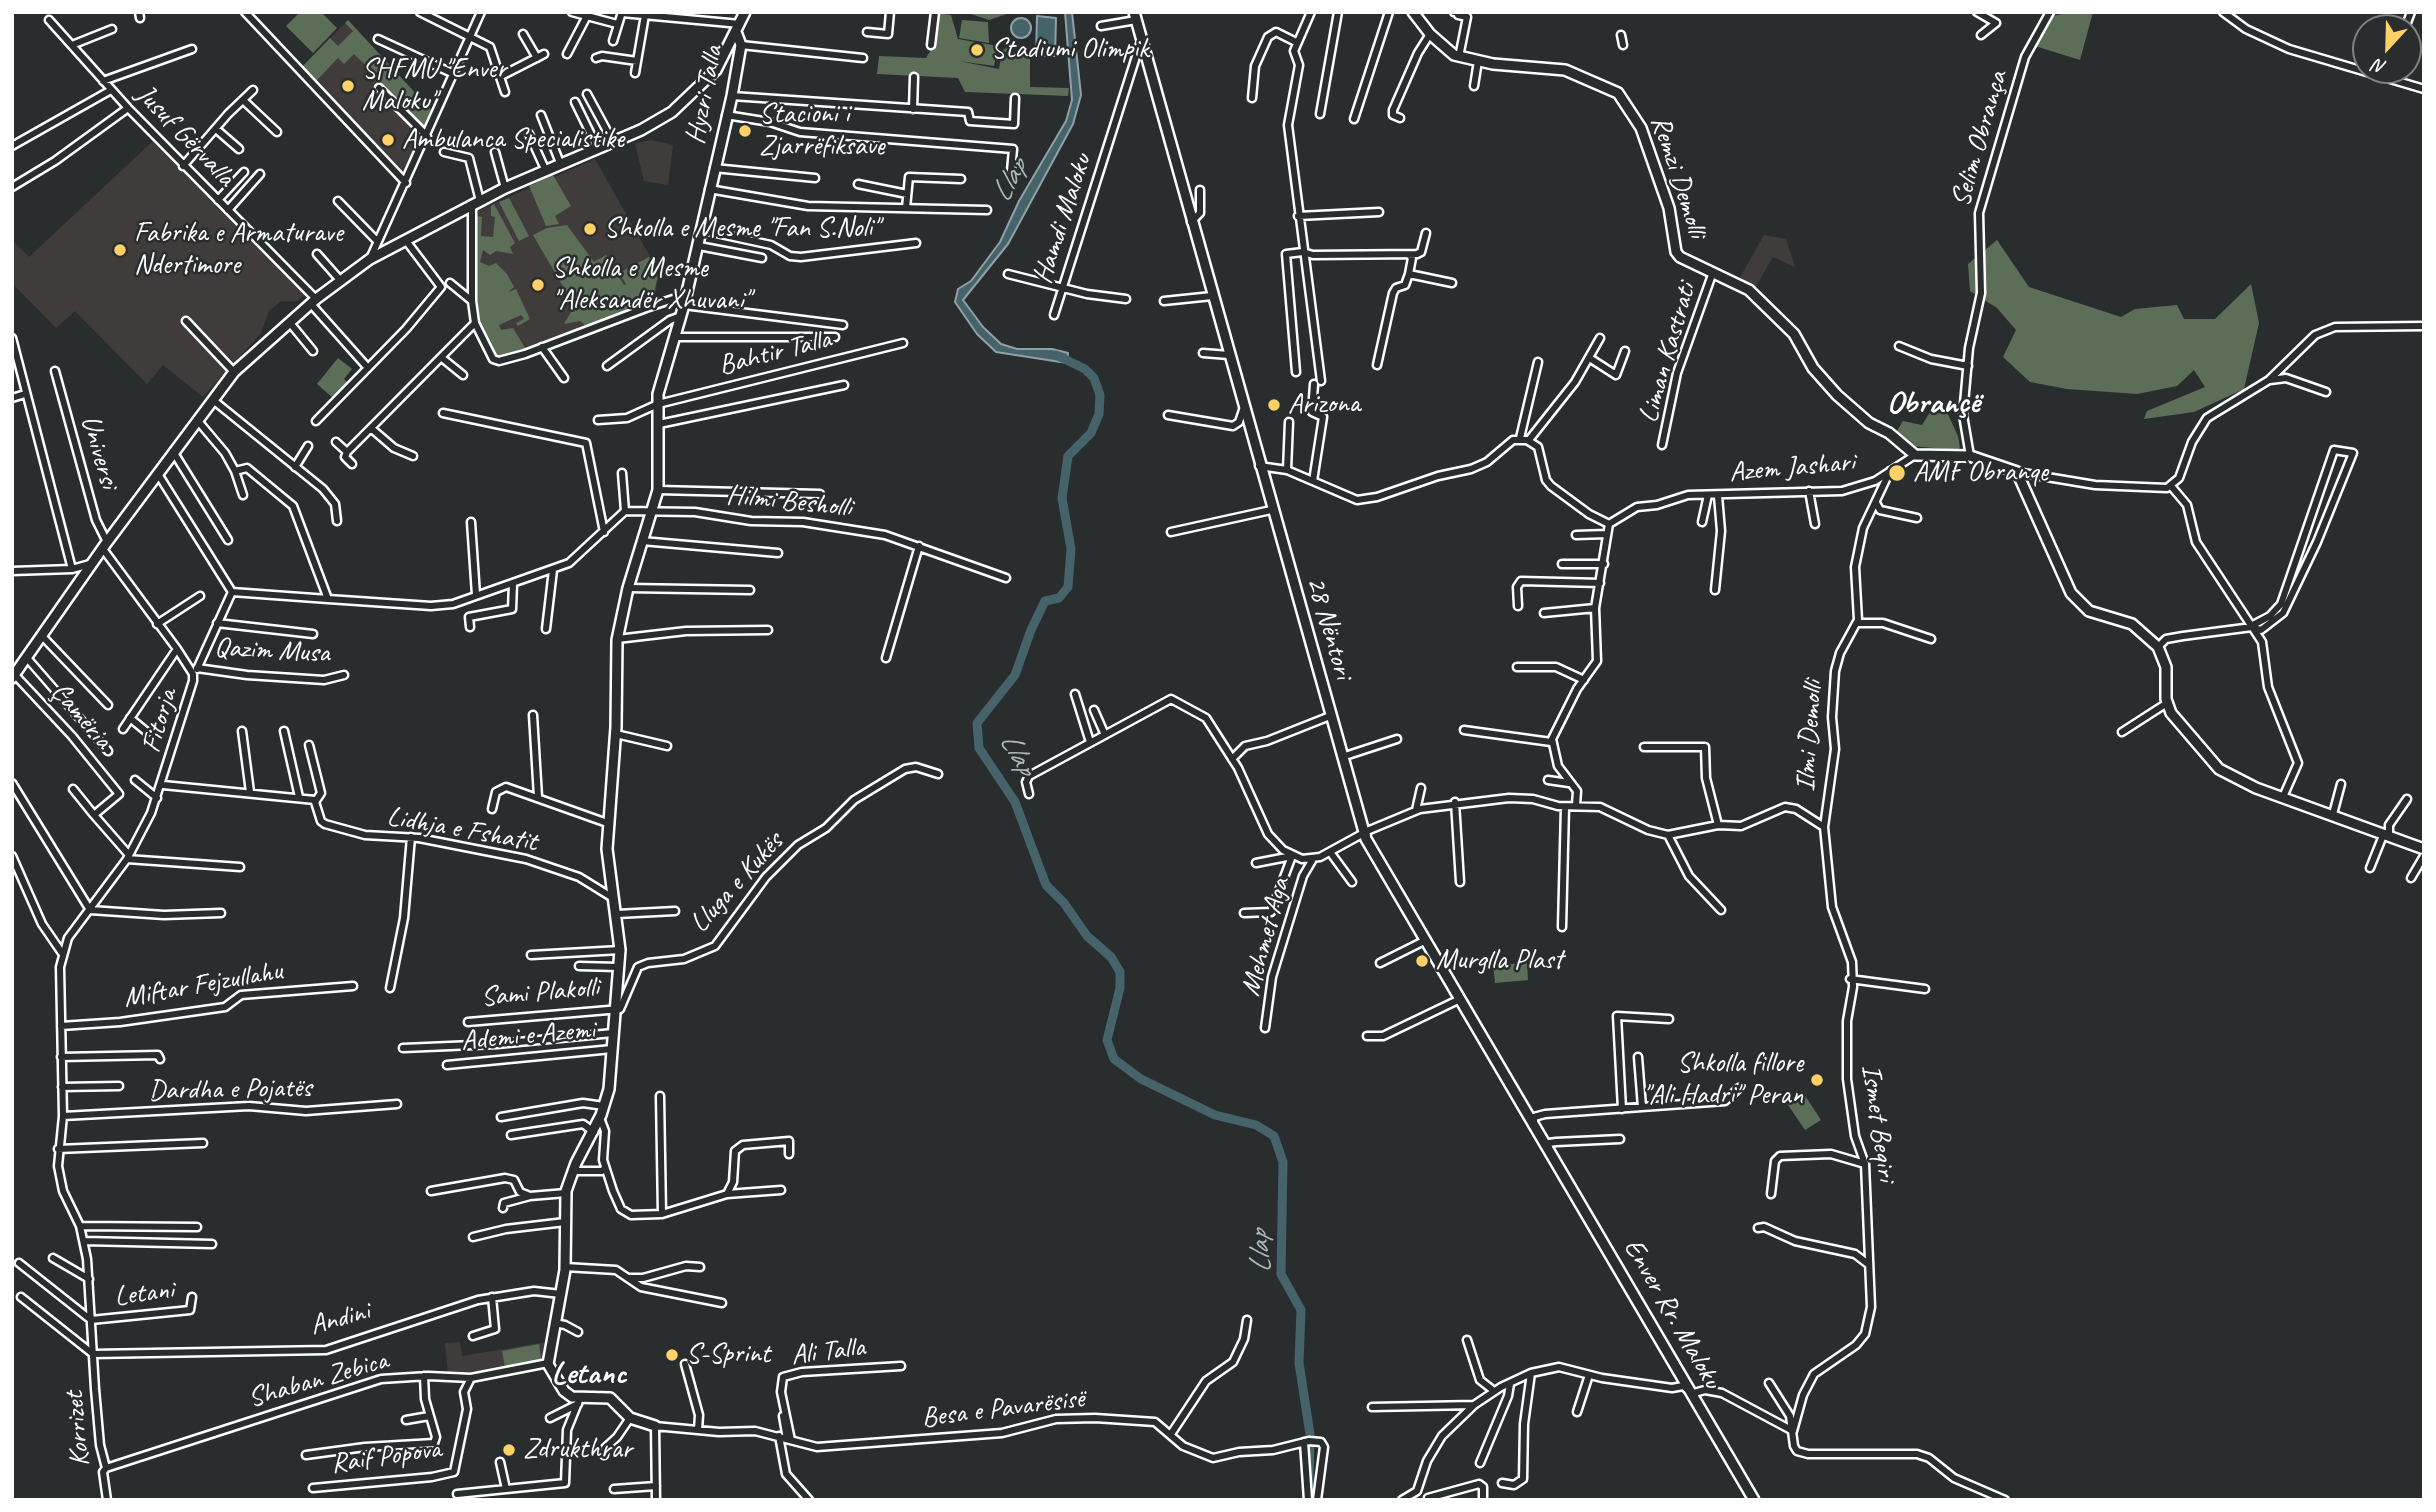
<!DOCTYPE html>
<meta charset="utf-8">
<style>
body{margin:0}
#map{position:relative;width:2436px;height:1512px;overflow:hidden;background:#2a2d2e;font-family:Caveat,sans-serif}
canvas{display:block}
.frame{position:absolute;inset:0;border:14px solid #fff;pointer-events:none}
.north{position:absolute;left:2352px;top:14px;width:70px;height:70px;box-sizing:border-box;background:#2a2d2e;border:2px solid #7f8182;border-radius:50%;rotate:202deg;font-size:19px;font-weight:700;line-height:28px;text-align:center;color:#fff}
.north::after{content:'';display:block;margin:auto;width:24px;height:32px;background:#ffd166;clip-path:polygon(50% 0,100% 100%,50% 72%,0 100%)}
</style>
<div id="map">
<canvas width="2436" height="1512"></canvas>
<div class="frame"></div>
<div class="north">N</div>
</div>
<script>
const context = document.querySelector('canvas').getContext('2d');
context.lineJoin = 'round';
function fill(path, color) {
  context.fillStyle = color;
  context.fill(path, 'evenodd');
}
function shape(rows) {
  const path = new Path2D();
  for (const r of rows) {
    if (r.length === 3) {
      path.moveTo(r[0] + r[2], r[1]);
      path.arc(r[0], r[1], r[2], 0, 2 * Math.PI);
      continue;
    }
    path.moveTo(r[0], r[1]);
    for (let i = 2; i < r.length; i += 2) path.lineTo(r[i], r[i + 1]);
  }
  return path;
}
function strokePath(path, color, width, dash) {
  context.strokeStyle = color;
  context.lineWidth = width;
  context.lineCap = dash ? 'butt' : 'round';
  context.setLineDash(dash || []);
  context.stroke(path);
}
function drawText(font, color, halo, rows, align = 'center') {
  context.font = font + ' Caveat,sans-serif';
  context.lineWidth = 5;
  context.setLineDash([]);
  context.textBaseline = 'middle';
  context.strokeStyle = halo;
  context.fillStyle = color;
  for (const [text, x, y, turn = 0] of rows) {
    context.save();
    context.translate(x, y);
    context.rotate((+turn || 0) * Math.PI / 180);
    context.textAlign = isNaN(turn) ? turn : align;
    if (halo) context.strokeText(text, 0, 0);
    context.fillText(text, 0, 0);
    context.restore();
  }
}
fill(shape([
 [348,20,431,110,403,175,301,68],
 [651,140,673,145,668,185,644,181,635,143],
 [153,141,307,293,297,301,281,301,269,311,261,333,203,397,163,365,147,384,75,311,56,328,12,283,12,240,29,257],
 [595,159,657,269,660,268,654,303,499,359,476,314,473,295,475,212],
 [1764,235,1786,239,1795,267,1773,257,1755,288,1739,279],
 [460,1342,462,1356,546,1342,543,1361,474,1374,448,1374,445,1343]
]), '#403c3b');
fill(shape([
 [300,12,321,12,337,28,313,53,286,26],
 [965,12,1013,12,989,20],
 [2072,12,2093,12,2080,60,2035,46,2052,16],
 [937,13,951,15,958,39,998,46,994,66,959,61,999,69,1002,50,1007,48,1018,55,1030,56,1030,87,1069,88,1068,96,965,92,958,78,877,74,879,56,926,58,933,46],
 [348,20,431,110,423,130,376,83,380,79,354,54,344,64,338,58,315,82,301,68,330,38,338,46,353,31,345,23],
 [962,20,988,22,989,43,959,38],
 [553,175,571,206,555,216,559,224,546,226,529,186],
 [509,198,529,236,519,241,499,202],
 [494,204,515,243,510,247,513,254,496,251,490,255,483,250,480,262,489,266,496,263,507,274,514,287,508,292,516,289,530,319,518,326,516,323,524,319,521,315,499,325,501,330,513,328,527,351,499,359,491,353,477,320,474,285,477,216,482,217,481,236,493,237,495,217,491,216,491,206],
 [567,225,594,262,606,255,624,285,619,288,626,284,619,273,649,257,659,270,652,303,587,327,580,321,564,324,571,312,569,297,533,235,547,228],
 [1997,240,2029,287,2121,317,2135,309,2177,305,2184,319,2215,319,2251,284,2259,323,2244,389,2194,412,2144,419,2147,411,2205,387,2194,370,2177,386,2137,394,2067,389,2030,382,2003,357,2016,330,1997,308,1970,291,1968,264],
 [338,358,352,369,344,379,349,384,332,397,317,384],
 [1935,404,1947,412,1958,436,1960,448,1957,450,1911,446,1897,431,1903,421,1922,425],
 [1527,963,1528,980,1495,983,1493,965],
 [1802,1091,1821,1120,1805,1130,1786,1102],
 [539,1344,541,1359,505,1367,502,1351]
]), '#5c6e58');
const water = shape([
 [1065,12,1072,12,1081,95,1073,124,1008,244,963,300,983,327,1001,344,1017,349,1052,349,1068,353,1067,363,996,352,977,334,955,302,958,289,971,281,1000,242,1019,201,1066,121,1072,100,1065,12],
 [1037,16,1056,18,1055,56,1036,56,1037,16],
 [1021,28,10]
]);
fill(water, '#46636a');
strokePath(water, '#90a1a6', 2);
strokePath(shape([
 [1056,355,1085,369,1094,378,1100,395,1099,414,1091,433,1068,456,1062,498,1071,549,1068,587,1059,598,1045,601,1031,630,1015,675,977,723,979,748,1015,802,1046,885,1064,903,1087,936,1111,957,1120,972,1120,988,1107,1040,1114,1059,1141,1079,1215,1115,1256,1125,1274,1136,1283,1162,1281,1274,1301,1310,1299,1363,1310,1434,1309,1484]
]), '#46636a', 9);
const street = shape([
 [139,12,140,18],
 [245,12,406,183],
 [420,12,490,47,505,92],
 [572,12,617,24],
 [1311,12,1294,51,1299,65,1288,125,1321,381],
 [1454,12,1455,12],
 [1977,12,1996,23,1981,35],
 [2223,12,2246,29,2289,49,2424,89],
 [622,13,740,24],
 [1458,15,1467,17,1459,57],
 [49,20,128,108,316,299],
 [1101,26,1136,20],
 [2405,28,2411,12],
 [867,32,888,34,890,12],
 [523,34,537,58],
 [1621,35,1623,45],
 [378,39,454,74],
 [613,41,622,12],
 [72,45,112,29],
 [741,45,863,58],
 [931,45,935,12],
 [567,54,589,12],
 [596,58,602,56,637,61],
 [635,73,645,15],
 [501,76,544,54],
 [103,81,192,49],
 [1474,86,1478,61],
 [379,88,427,136],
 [587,94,613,142],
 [732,96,968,112,970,121,1014,124,1015,98],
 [1252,98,1255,66,1268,37,1276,32,1296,42],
 [243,100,277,132],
 [575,102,598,149],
 [913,109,914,77],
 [1320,114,1338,12],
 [541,115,560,163],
 [726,115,770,122,800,132,1013,149,1011,171],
 [1400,118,1393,115,1393,110,1418,53,1430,34],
 [1354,119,1389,12],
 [216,129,239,149],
 [529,134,545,169],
 [12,146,111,90],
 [444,152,469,158,480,201],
 [495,152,505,188],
 [183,166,228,114,253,90],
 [714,168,815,178],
 [858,184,907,194],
 [12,187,55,161,128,108],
 [709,189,808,206,987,210],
 [218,200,244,172],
 [338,201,377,241],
 [472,206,472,301,475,323,493,359,499,361,525,354,646,308,676,298,686,298],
 [906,208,909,177,961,179],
 [228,210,260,174],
 [1298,216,1379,212],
 [1191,222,1200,213,1200,190],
 [702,230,771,245,790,256,801,257,916,243],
 [699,246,762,258],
 [317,254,340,280],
 [370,259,481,12],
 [1008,274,1087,294,1126,299],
 [1409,274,1452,283],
 [450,283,472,301],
 [1164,301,1212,296],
 [311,304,368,368],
 [684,305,843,325],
 [1054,315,1140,44],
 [186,321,234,372],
 [290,323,313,351],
 [675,337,835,337],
 [12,338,72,569],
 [1899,346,1931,359,1968,366],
 [542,347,564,378],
 [1203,353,1229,355],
 [442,358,463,375],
 [1591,359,1616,375,1625,351],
 [1377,365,1393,293,1396,288,1405,285,1409,274,1412,258,1409,255],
 [607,366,670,320,681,316],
 [55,371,96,520,107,542],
 [1296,372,1286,254,1303,252,1313,255,1417,254,1421,252,1426,233],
 [2270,380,2286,378,2326,392],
 [12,398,25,394],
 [213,400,323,489,335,504,337,521],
 [443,413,586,443,604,532],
 [1168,415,1233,426,1239,422,1243,410],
 [598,420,627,418,658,404,903,343],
 [198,421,225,453,235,471,247,468,293,506,328,599,232,592],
 [316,421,406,329,441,287,407,242],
 [1289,422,1287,470,1357,500,1377,497,1438,476,1471,469,1487,462,1513,440,1527,440,1538,447,1546,480,1551,486,1589,514,1609,524],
 [659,424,844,385],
 [372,429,394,448,413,456],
 [1520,438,1538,362],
 [1529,440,1575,382,1600,338],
 [336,442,347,452,345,457,352,464],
 [1662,445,1677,373,1713,272],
 [347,452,475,323],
 [174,453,228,540],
 [1970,456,1963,415,1969,348,1981,293,1979,213,2025,57,2050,12],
 [1259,466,1287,470],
 [295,467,308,446],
 [235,471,243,495],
 [2017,472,2095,485,2167,488,2179,478,2192,442,2207,418,2269,380,2315,335,2335,327,2424,326],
 [622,473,625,511],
 [158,474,232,592],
 [1313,481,1323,417,1312,412,1314,384],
 [2171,486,2187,505,2196,542,2262,642,2268,687,2298,763,2283,797],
 [658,490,820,494],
 [1809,491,1815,524],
 [1876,503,1880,510,1917,518],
 [471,522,476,595],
 [1702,522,1708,495],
 [1609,524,1637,507,1657,505,1688,495,1842,491,1875,481,1915,455],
 [1171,532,1271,510],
 [1576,535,1607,534],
 [642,541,778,553],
 [103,549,177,649,193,674,193,681,151,813,127,859,68,938,60,967,63,1116,58,1166,63,1191,80,1226,87,1259,95,1389,100,1445,106,1468,103,1472,107,1500],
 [1562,564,1604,564],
 [12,571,72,569,90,564],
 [628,588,750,590],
 [1715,590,1721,531,1718,496],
 [328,599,431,606,453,604,569,563,625,511,695,512,751,521,803,522,885,535,1006,578],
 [1518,606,1517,587,1521,581,1600,583],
 [1544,613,1595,608],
 [217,623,313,634],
 [1857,623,1883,623,1931,639],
 [157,624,200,596],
 [470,627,469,617,512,609,513,584],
 [546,629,553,570],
 [42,636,108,705],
 [617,639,686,631,768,630],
 [2158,647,2166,639,2183,636,2252,627,2261,630,2283,613,2317,542,2353,453,2334,450,2281,604,2270,616,2251,626],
 [27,658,108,751],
 [886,658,919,546],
 [1517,667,1556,667,1584,680],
 [197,668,247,675,324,680,344,675],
 [197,669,232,592],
 [15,675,72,736,119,794,94,815,73,789],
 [1075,694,1090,742],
 [1094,710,1105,735],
 [533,715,538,797],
 [130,718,147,732],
 [123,729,177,649],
 [1464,730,1551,742],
 [242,731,250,792],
 [284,731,299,797],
 [2122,732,2167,703],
 [616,734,667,746],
 [309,745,321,793,315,802,321,821,325,824,365,835,419,838,526,859,579,877,613,898],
 [1644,747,1705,747,1706,778,1718,825],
 [1342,757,1397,739],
 [1232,759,1245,746,1267,741,1330,716],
 [135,780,157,798],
 [1548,780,1569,783],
 [12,783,90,910],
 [163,785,315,800],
 [1029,794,1026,782,1029,776,1171,699,1206,718,1238,768,1268,834,1283,850,1302,859,1320,857,1362,834,1366,839,1367,831,1420,809,1509,798,1533,799,1558,806,1600,807,1648,830,1668,835,1718,825,1741,826,1785,807,1796,809,1824,827],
 [1455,802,1460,882],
 [1576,805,1577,791,1558,766,1552,739,1577,689,1597,661,1595,608,1609,524],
 [492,809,496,792,506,787,610,824],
 [1416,810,1421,788],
 [2333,814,2341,784],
 [94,815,129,855],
 [1668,835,1689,876,1721,910],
 [2389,835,2389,825,2407,799],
 [1330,852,1352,882],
 [12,856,42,924,62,953],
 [127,859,240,867],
 [1256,863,1292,856],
 [2370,868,2384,833],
 [2411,878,2424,856],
 [90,910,164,915,221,913],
 [1244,913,1271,912,1292,856],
 [617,914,675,911],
 [1562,927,1565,807],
 [531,955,620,950],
 [1380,963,1424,941,1426,943],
 [579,966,618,967],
 [1850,979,1925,989],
 [390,988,404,918,411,837],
 [468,1022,620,1009,638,967,648,963,684,959,715,946,766,877,798,845,826,828,854,800,905,769,916,767,938,774],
 [61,1026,120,1022,225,1007,241,995,353,986],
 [1265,1028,1272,977,1303,876,1313,859],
 [1367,1036,1383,1036,1458,1000,1463,1004],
 [403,1048,497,1044,613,1033],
 [61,1057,158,1055,160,1059],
 [1638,1057,1642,1107],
 [447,1065,612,1049],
 [62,1087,119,1086],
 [660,1096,662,1214],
 [1622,1109,1617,1016,1669,1019],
 [63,1116,249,1106,306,1111,397,1104],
 [501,1117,583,1103,604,1106],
 [600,1118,605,1131,603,1160,613,1191,621,1209,631,1215,662,1214,727,1194,733,1182,735,1151,743,1145,789,1141,789,1154],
 [1534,1122,1534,1117,1545,1114,1725,1101,1739,1088],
 [511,1135,583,1124,594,1132],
 [58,1149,203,1143],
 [1549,1149,1549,1143,1556,1142,1620,1139],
 [572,1171,602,1171,605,1168],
 [431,1191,505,1178,514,1180,520,1192,530,1196],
 [727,1194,781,1190],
 [1771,1194,1775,1161,1780,1156,1831,1154,1865,1164],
 [503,1208,504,1203,530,1196,566,1193],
 [80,1226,197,1227],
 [1758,1228,1764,1227,1795,1241,1855,1254,1868,1264],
 [473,1237,506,1229,565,1222],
 [84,1241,212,1244],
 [53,1258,89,1279],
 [19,1263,91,1320],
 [565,1267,616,1270,641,1287,722,1303],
 [630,1278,643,1278,686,1266,700,1267],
 [21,1297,93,1354],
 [91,1320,190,1310,192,1297],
 [554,1323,565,1325,578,1332],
 [473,1336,495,1329,492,1297],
 [1467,1340,1480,1380,1494,1391],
 [93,1354,326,1350,478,1300,534,1291,561,1294],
 [685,1364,699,1415,698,1430],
 [1769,1383,1790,1416,1794,1446,1797,1451,1808,1454,1917,1454,1929,1458,1954,1478,2005,1500],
 [1695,1397,1694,1393,1705,1390,1722,1393,1793,1431],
 [1372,1407,1474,1405],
 [1577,1412,1589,1375],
 [783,1416,787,1439],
 [550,1418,578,1404],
 [406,1420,429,1416],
 [1793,1431,1803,1395,1814,1374,1856,1345,1865,1334,1871,1307,1865,1164,1855,1136,1847,1079,1847,1021,1853,987,1852,962,1832,907,1824,827,1835,749,1832,717,1835,671,1840,653,1858,620,1855,567,1863,528,1890,471],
 [1171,1434,1206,1381,1233,1362,1244,1339,1247,1320],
 [779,1436,786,1474,809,1500],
 [791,1440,781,1392,783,1377,802,1372,901,1366],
 [1304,1442,1308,1500],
 [306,1455,365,1447,434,1443,436,1437,425,1399,424,1376],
 [604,1455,605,1448,617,1437,630,1418],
 [500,1462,506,1489],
 [1480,1463,1508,1396,1510,1384],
 [106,1468,381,1379,428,1376,471,1378,548,1363],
 [1502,1483,1514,1485,1523,1479,1524,1424,1531,1373],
 [313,1488,432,1477,454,1472,467,1409,464,1392,471,1378],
 [614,1489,656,1486],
 [457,1494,565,1483,567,1430,580,1398],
 [1428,1498,1479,1484,1483,1487,1483,1500],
 [656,1500,655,1426,719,1432,755,1431,817,1447,1002,1433,1056,1419,1095,1418,1155,1422,1183,1446,1213,1458,1239,1452,1273,1450,1309,1441,1321,1442,1324,1447,1317,1500],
 [1402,1500,1417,1491,1427,1461,1442,1436,1474,1405,1501,1387,1531,1373,1559,1367,1602,1378,1672,1388,1683,1386,1688,1390]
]);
const secondary = shape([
 [1134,12,1366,839,1754,1500],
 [1413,12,1430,34,1454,55,1493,64,1565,70,1618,93,1641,128,1669,208,1676,252,1680,257,1749,290,1794,334,1813,368,1837,395,1869,423,1889,433,1915,455,1970,456,2017,472,2071,593,2089,611,2132,624,2158,647,2166,667,2166,699,2171,713,2219,769,2256,788,2424,849],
 [12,678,107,542,234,372,316,299,370,259,505,188,641,130,672,112,716,70,745,12],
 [655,1426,630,1418,610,1398,572,1397,564,1391,548,1364,565,1270,566,1191,576,1163,601,1115,609,1089,620,950,607,849,616,727,617,640,628,588,658,490,658,394,684,305,732,96,741,45,736,32]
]);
strokePath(street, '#fff', 11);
strokePath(secondary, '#fff', 14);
strokePath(street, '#2a2d2e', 6);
strokePath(secondary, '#2a2d2e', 9);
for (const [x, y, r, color] of [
 [977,50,7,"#ffd166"],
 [348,86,7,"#ffd166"],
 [745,131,7,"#ffd166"],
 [388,140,7,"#ffd166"],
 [590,229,7,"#ffd166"],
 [120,250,7,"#ffd166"],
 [538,285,7,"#ffd166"],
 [1274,405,7,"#ffd166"],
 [1897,473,9,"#ffd166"],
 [1422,961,7,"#ffd166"],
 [1817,1080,7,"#ffd166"],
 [672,1355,7,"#ffd166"],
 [509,1450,7,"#ffd166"]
]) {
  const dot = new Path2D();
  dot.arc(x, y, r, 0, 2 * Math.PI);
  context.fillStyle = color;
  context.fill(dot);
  strokePath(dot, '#2a2d2e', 2.5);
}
drawText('28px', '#fff', '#2a2d2e', [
 ["Stadiumi Olimpik",991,50],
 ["SHFMU \"Enver",362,70],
 ["Maloku\"",362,102],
 ["Stacioni i",759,115],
 ["Zjarrëfiksave",759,147],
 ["Ambulanca Specialistike",402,140],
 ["Shkolla e Mesme \"Fan S.Noli\"",604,229],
 ["Fabrika e Armaturave",134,234],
 ["Ndertimore",134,266],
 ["Shkolla e Mesme",552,269],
 ["\"Aleksandër Xhuvani\"",552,301],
 ["Arizona",1288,405],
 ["AMF Obranqe",1913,473],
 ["Murglla Plast",1436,961],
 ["Shkolla fillore",1803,1064,"right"],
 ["\"Ali Hadri\" Peran",1803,1096,"right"],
 ["S-Sprint",686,1355],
 ["Zdrukthrar",523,1450]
], 'left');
drawText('28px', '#fff', '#2a2d2e', [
 ["Hyzri Talla",705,95,-79],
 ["Jusuf Gërvalla",185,136,46],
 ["Selim Obrança",1980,139,-74],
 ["Remzi Demolli",1678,177,72],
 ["Hamdi Maloku",1063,219,-72],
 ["Bahtir Talla",775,353,-14],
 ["Liman Kastrati",1668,353,-74],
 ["Universi",99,452,74],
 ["Azem Jashari",1792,468,-5],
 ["Hilmi Besholli",789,502,6],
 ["28 Nëntori",1329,628,74],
 ["Qazim Musa",272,651,3],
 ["Çamëria",81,716,49],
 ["Fitorja",160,721,-74],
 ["Ilmi Demolli",1810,736,-86],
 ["Lidhja e Fshatit",462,830,10],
 ["Lluga e Kukës",737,883,-48],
 ["Mehmet Aga",1266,937,-75],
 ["Miftar Fejzullahu",203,985,-10],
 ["Sami Plakolli",540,993,-5],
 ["Ademi e Azemi",528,1036,-5],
 ["Dardha e Pojatës",230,1090,-1],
 ["Ismet Beqiri",1878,1123,82],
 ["Letani",144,1294,-7],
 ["Enver Rr. Maloku",1672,1314,60],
 ["Andini",340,1319,-15],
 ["Ali Talla",828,1352,-7],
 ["Shaban Zebica",318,1380,-16],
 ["Besa e Pavarësisë",1003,1409,-7],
 ["Korrizet",78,1429,-95],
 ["Raif Popova",386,1457,-8]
]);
drawText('italic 30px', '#acb9bc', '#2a2d2e', [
 ["Llap",1010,181,-61],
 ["Llap",1017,754,61],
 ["Llap",1261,1252,-94]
]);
drawText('bold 32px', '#fff', '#2a2d2e', [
 ["Obrançë",1933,404],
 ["Letanc",589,1375]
]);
</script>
